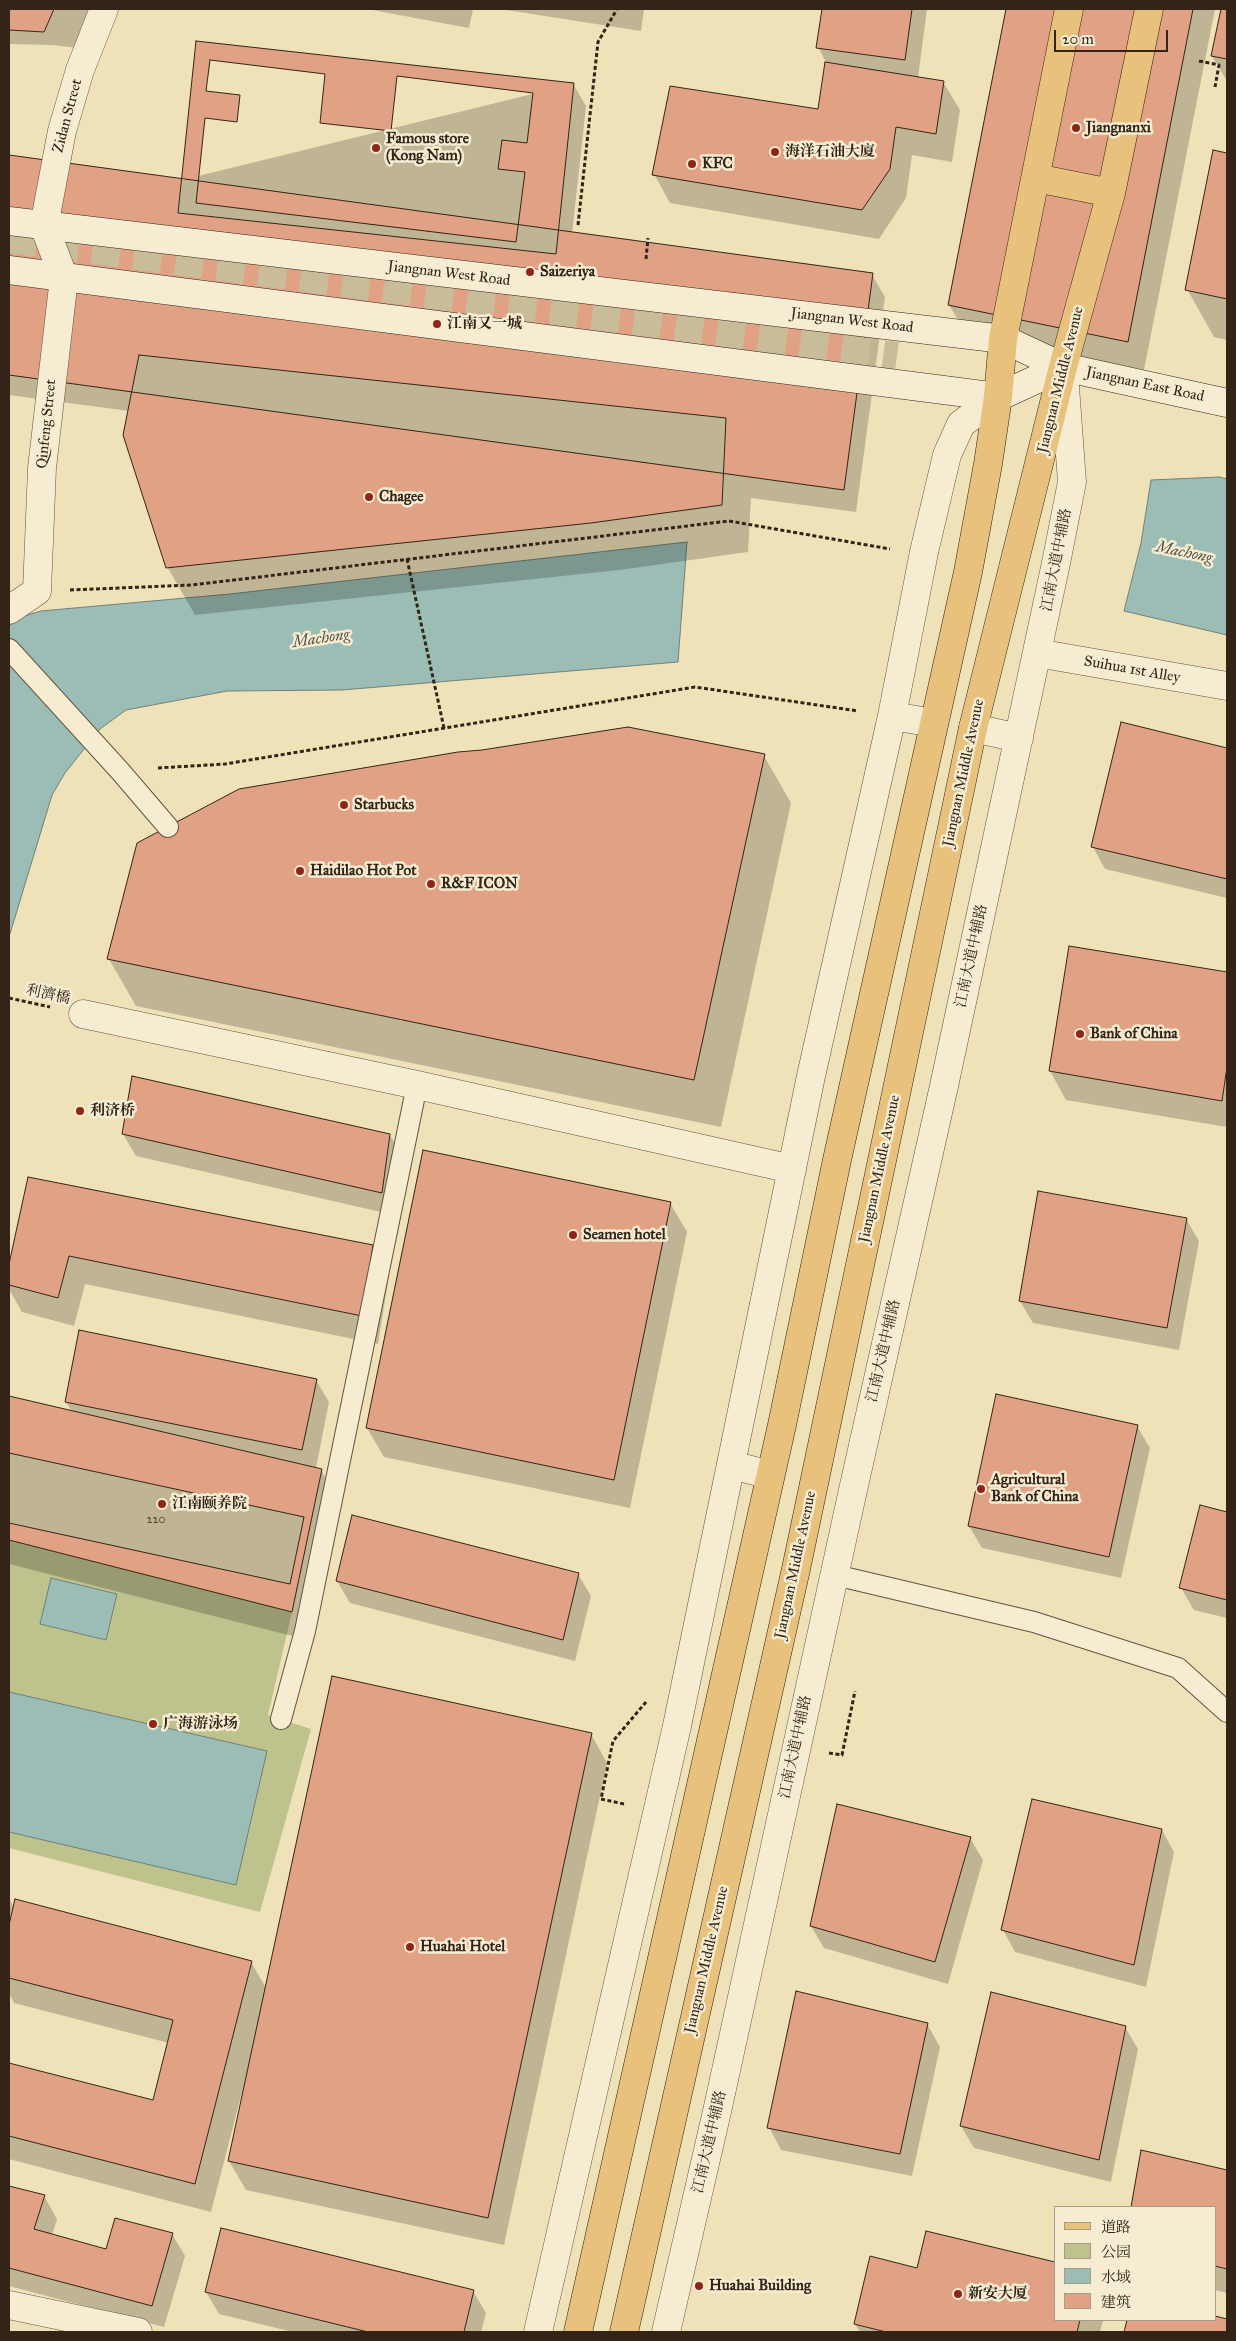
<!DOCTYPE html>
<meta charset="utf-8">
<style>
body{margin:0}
#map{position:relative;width:1236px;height:2341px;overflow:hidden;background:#efe2b9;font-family:"IM FELL Great Primer","Noto Serif SC",serif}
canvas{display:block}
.frame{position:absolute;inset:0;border:10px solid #332417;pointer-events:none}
.legend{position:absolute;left:1054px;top:2206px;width:162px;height:115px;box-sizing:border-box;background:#f5ecd2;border:1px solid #a79c87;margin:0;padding:6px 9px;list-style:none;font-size:15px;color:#332417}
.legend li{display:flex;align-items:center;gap:10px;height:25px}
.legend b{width:25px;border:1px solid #a79c87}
.scale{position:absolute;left:1054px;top:30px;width:114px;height:22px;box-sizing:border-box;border:2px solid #332417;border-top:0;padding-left:6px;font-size:15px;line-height:18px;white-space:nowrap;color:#332417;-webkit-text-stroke:4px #f5ecd2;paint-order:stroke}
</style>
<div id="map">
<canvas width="1236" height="2341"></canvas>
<div class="frame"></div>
<ul class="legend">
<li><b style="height:6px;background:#e8c17c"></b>道路</li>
<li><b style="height:14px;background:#bec28c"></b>公园</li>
<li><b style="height:14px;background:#9bbdb5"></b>水域</li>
<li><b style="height:14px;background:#e1a185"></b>建筑</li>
</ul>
<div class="scale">20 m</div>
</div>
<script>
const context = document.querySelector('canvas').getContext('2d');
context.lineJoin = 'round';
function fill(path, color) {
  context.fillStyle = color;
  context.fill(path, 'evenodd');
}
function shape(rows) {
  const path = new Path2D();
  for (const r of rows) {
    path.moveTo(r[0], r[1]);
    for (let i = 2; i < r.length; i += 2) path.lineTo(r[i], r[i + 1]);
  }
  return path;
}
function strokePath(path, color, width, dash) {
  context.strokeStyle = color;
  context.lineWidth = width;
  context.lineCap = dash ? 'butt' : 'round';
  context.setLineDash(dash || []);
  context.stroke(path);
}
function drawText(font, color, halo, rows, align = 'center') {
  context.font = font + ' "IM FELL Great Primer","Noto Serif SC",serif';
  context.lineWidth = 5;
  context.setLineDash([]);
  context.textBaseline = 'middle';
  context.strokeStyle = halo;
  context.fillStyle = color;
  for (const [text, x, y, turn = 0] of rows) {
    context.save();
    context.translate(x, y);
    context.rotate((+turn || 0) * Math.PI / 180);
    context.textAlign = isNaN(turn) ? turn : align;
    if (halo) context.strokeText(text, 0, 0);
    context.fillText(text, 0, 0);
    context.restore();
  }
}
fill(shape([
 [9,1540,292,1612,268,1715,311,1729,260,1912,9,1848]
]), '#bec28c');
const water = shape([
 [1219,477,1227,479,1227,635,1124,611,1141,543,1151,480,1219,477],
 [687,542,678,662,342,690,227,691,126,710,100,729,65,773,52,795,9,937,9,626,24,616,41,611,230,594,687,542],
 [51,1578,117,1594,106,1640,40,1624,51,1578],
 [9,1692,267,1751,236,1885,9,1832,9,1692]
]);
fill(water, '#9bbdb5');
strokePath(water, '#718076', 1);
fill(shape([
 [9,9,92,9,87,49,53,45,9,44],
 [367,9,473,9,469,28],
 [500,9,644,9,641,31],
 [823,9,927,9,918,78,943,82,960,110,952,162,912,155,906,198,879,239,670,203,654,174,819,110,826,62,818,47],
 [1007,9,1215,9,1144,370,966,333,949,305],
 [1222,9,1227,9,1227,81,1212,56],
 [573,84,586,106,572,234,872,275,885,297,856,512,751,498,748,552,619,570,195,615,168,568,129,411,9,395,9,157,182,180],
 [1214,151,1227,154,1227,340,1214,337,1187,289],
 [1122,724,1227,749,1227,898,1105,869,1093,847],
 [764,756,791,803,721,1127,136,1006,109,959],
 [1070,947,1227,974,1227,1127,1066,1100,1050,1071],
 [123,1134,390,1135,402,1157,394,1215,136,1156],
 [29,1179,372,1247,389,1275,378,1344,85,1284,74,1326,22,1312,9,1289,9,1269],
 [670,1203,687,1232,630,1508,384,1457,367,1428],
 [1186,1219,1199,1241,1179,1350,1033,1323,1020,1301],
 [316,1380,329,1402,316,1468,321,1470,338,1498,308,1640,9,1564,9,1398,72,1412,66,1402],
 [1137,1426,1150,1448,1121,1578,982,1548,969,1526],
 [1201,1507,1227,1513,1227,1618,1194,1610,1181,1588],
 [578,1574,591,1596,575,1661,350,1603,337,1581],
 [591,1734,607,1763,504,2245,246,2190,229,2161,245,2089,243,2088,211,2212,9,2159,9,2064,154,2102,169,2043,14,2003,9,1993,9,1898,14,1908,251,1962,266,1988],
 [1162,1830,1174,1852,1146,1987,1015,1952,1003,1930],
 [970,1838,983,1860,948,1984,824,1948,811,1926],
 [927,2024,940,2047,912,2176,781,2150,769,2127],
 [1125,2027,1138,2049,1111,2182,974,2148,961,2126],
 [1142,2151,1227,2171,1227,2293,1215,2290,1215,2207,1132,2207],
 [9,2188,44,2196,57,2219,52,2235,107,2251,172,2234,185,2256,164,2327,9,2286],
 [473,2291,486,2313,481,2332,293,2332,219,2314,206,2292],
 [1215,2318,1227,2321,1227,2332,1126,2332,1128,2320,1215,2320],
 [1055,2320,1103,2320,1100,2332,860,2332,855,2324]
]), '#0003');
const building = shape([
 [9,9,54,9,44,32,9,30,9,9],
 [822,9,912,9,905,60,816,48,822,9],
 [1006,9,1193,9,1128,342,948,305,1006,9],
 [1221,9,1227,9,1227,59,1211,56,1221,9],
 [196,41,574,83,556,254,178,213,196,41],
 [210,60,325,74,320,123,391,131,397,76,533,93,527,143,502,140,498,169,525,172,516,242,196,203,205,118,237,122,240,95,206,91,210,60],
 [825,62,944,81,936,134,896,127,890,169,862,210,652,175,670,86,818,109,825,62],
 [1213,150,1227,153,1227,299,1185,290,1213,150],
 [9,155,873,273,844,490,9,375,9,155],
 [139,355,726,418,722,505,591,523,166,568,123,435,139,355],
 [1121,722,1227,748,1227,879,1091,847,1121,722],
 [628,727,765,754,694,1080,107,959,137,843,239,789,458,752,482,750,628,727],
 [1069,946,1227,972,1227,1067,1222,1101,1049,1071,1069,946],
 [132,1076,390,1134,382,1193,122,1134,132,1076],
 [423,1150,671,1202,614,1480,366,1428,423,1150],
 [28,1177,373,1245,362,1316,69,1256,58,1298,9,1285,9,1264,28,1177],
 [1038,1191,1187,1218,1167,1328,1019,1301,1038,1191],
 [79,1330,317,1379,302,1450,65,1402,79,1330],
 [996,1394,1138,1425,1109,1557,968,1526,996,1394],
 [9,1396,322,1469,292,1612,9,1540,9,1396],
 [9,1453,304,1517,290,1584,9,1523,9,1453],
 [1200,1505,1227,1512,1227,1600,1179,1588,1200,1505],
 [352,1515,579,1573,563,1640,336,1581,352,1515],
 [332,1676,592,1733,488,2218,228,2161,332,1676],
 [1032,1799,1162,1829,1134,1965,1001,1930,1032,1799],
 [837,1804,971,1837,935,1962,810,1926,837,1804],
 [15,1899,252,1961,195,2184,9,2136,9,2063,153,2100,173,2020,9,1978,9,1925,15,1899],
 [796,1991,928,2023,900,2154,767,2128,796,1991],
 [991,1992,1126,2026,1099,2160,960,2126,991,1992],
 [1141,2150,1227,2170,1227,2269,1215,2266,1215,2207,1131,2207,1141,2150],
 [9,2186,45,2195,34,2229,106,2249,115,2218,173,2233,152,2306,9,2268,9,2186],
 [221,2228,474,2290,464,2332,368,2332,205,2292,221,2228],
 [926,2231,1055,2262,1055,2320,1080,2320,1077,2332,886,2332,854,2324,870,2256,917,2268,926,2231],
 [1215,2316,1227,2319,1227,2332,1124,2332,1127,2320,1215,2320,1215,2316]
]);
fill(building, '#e1a185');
strokePath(building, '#332417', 1);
strokePath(shape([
 [9,239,897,356]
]), '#c9bc99', 28, [28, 14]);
const lane = shape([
 [9,649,120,771,168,827],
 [835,1575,1034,1622,1178,1668,1227,1712],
 [281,1719,305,1631,417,1085]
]);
const street = shape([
 [9,610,37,591,42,468,64,278,44,226,62,131,80,70,104,9],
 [1037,653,1227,686],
 [892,716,934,723],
 [973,728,1019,738],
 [83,1014,417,1085,792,1169],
 [732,1465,770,1475],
 [9,2305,138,2332],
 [538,2332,677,1726,811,1076,892,716,924,552,947,455,961,424,998,397],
 [666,2332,718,2107,853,1490,944,1086,1056,563,1072,482,1064,373]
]);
const secondary = shape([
 [9,221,1003,339,1063,367,1227,403],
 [9,270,998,397,1063,367]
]);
const primary = shape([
 [1036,178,1111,193],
 [578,2332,782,1425,837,1160,968,572,988,464,998,397,1003,339,1069,9],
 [624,2332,796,1569,973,728,1063,367,1111,193,1149,9]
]);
strokePath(lane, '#625440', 22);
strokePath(street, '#625440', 29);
strokePath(secondary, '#332417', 29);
strokePath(primary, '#332417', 29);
strokePath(shape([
 [1199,61,1219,65,1215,87],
 [578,225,598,42,617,9],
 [646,259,648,238],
 [407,559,444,728],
 [70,590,192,585,729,521,890,549],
 [158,768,225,764,695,687,858,711],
 [9,998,50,1007],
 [829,1753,842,1755,855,1691],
 [624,1804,601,1799,613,1741,646,1702]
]), '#332417', 3, [4, 2.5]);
strokePath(lane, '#f5ecd2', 20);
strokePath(street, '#f5ecd2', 28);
strokePath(secondary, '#f5ecd2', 28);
strokePath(primary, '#e8c17c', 28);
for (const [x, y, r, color] of [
 [1076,128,5,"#8f2418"],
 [376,148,5,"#8f2418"],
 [775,152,5,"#8f2418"],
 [692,164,5,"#8f2418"],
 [530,272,5,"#8f2418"],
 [437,324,5,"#8f2418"],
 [369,497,5,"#8f2418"],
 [344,805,5,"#8f2418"],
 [300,871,5,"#8f2418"],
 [431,884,5,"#8f2418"],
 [1080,1034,5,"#8f2418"],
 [80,1111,5,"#8f2418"],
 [573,1235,5,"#8f2418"],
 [981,1489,5,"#8f2418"],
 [162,1504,5,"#8f2418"],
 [153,1724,5,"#8f2418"],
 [410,1947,5,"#8f2418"],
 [699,2286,5,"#8f2418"],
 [958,2294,5,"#8f2418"]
]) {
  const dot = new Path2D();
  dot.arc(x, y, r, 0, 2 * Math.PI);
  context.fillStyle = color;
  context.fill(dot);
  strokePath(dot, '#f5ecd2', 2);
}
drawText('12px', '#5e4332', null, [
 ["220",156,1520]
]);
drawText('15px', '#332417', '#f5ecd2', [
 ["Zidan Street",68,116,-75],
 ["Jiangnan West Road",449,274,7],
 ["Jiangnan West Road",852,321,7],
 ["Jiangnan Middle Avenue",1061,380,-76],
 ["Jiangnan East Road",1145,385,12],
 ["Qinfeng Street",47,424,-84],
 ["江南大道中辅路",1057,560,-79],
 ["Suihua 1st Alley",1132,670,10],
 ["Jiangnan Middle Avenue",964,773,-78],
 ["江南大道中辅路",972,956,-78],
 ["利濟橋",48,995,12],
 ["Jiangnan Middle Avenue",880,1169,-78],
 ["江南大道中辅路",884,1351,-77],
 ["Jiangnan Middle Avenue",796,1565,-78],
 ["江南大道中辅路",796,1747,-78],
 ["Jiangnan Middle Avenue",707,1960,-77],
 ["江南大道中辅路",710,2142,-77]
]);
drawText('bold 15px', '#332417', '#f5ecd2', [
 ["Jiangnanxi",1086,128],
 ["Famous store",386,139],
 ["(Kong Nam)",386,156],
 ["海洋石油大廈",785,152],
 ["KFC",702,164],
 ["Saizeriya",540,272],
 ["江南又一城",447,324],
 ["Chagee",379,497],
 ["Starbucks",354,805],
 ["Haidilao Hot Pot",310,871],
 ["R&F ICON",441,884],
 ["Bank of China",1090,1034],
 ["利济桥",90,1111],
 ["Seamen hotel",583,1235],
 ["Agricultural",991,1480],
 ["Bank of China",991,1497],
 ["江南颐养院",172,1504],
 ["广海游泳场",163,1724],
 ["Huahai Hotel",420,1947],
 ["Huahai Building",709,2286],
 ["新安大厦",968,2294]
], 'left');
drawText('italic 16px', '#525246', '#f5ecd2', [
 ["Machong",1184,553,12],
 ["Machong",321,639,-8]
]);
</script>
